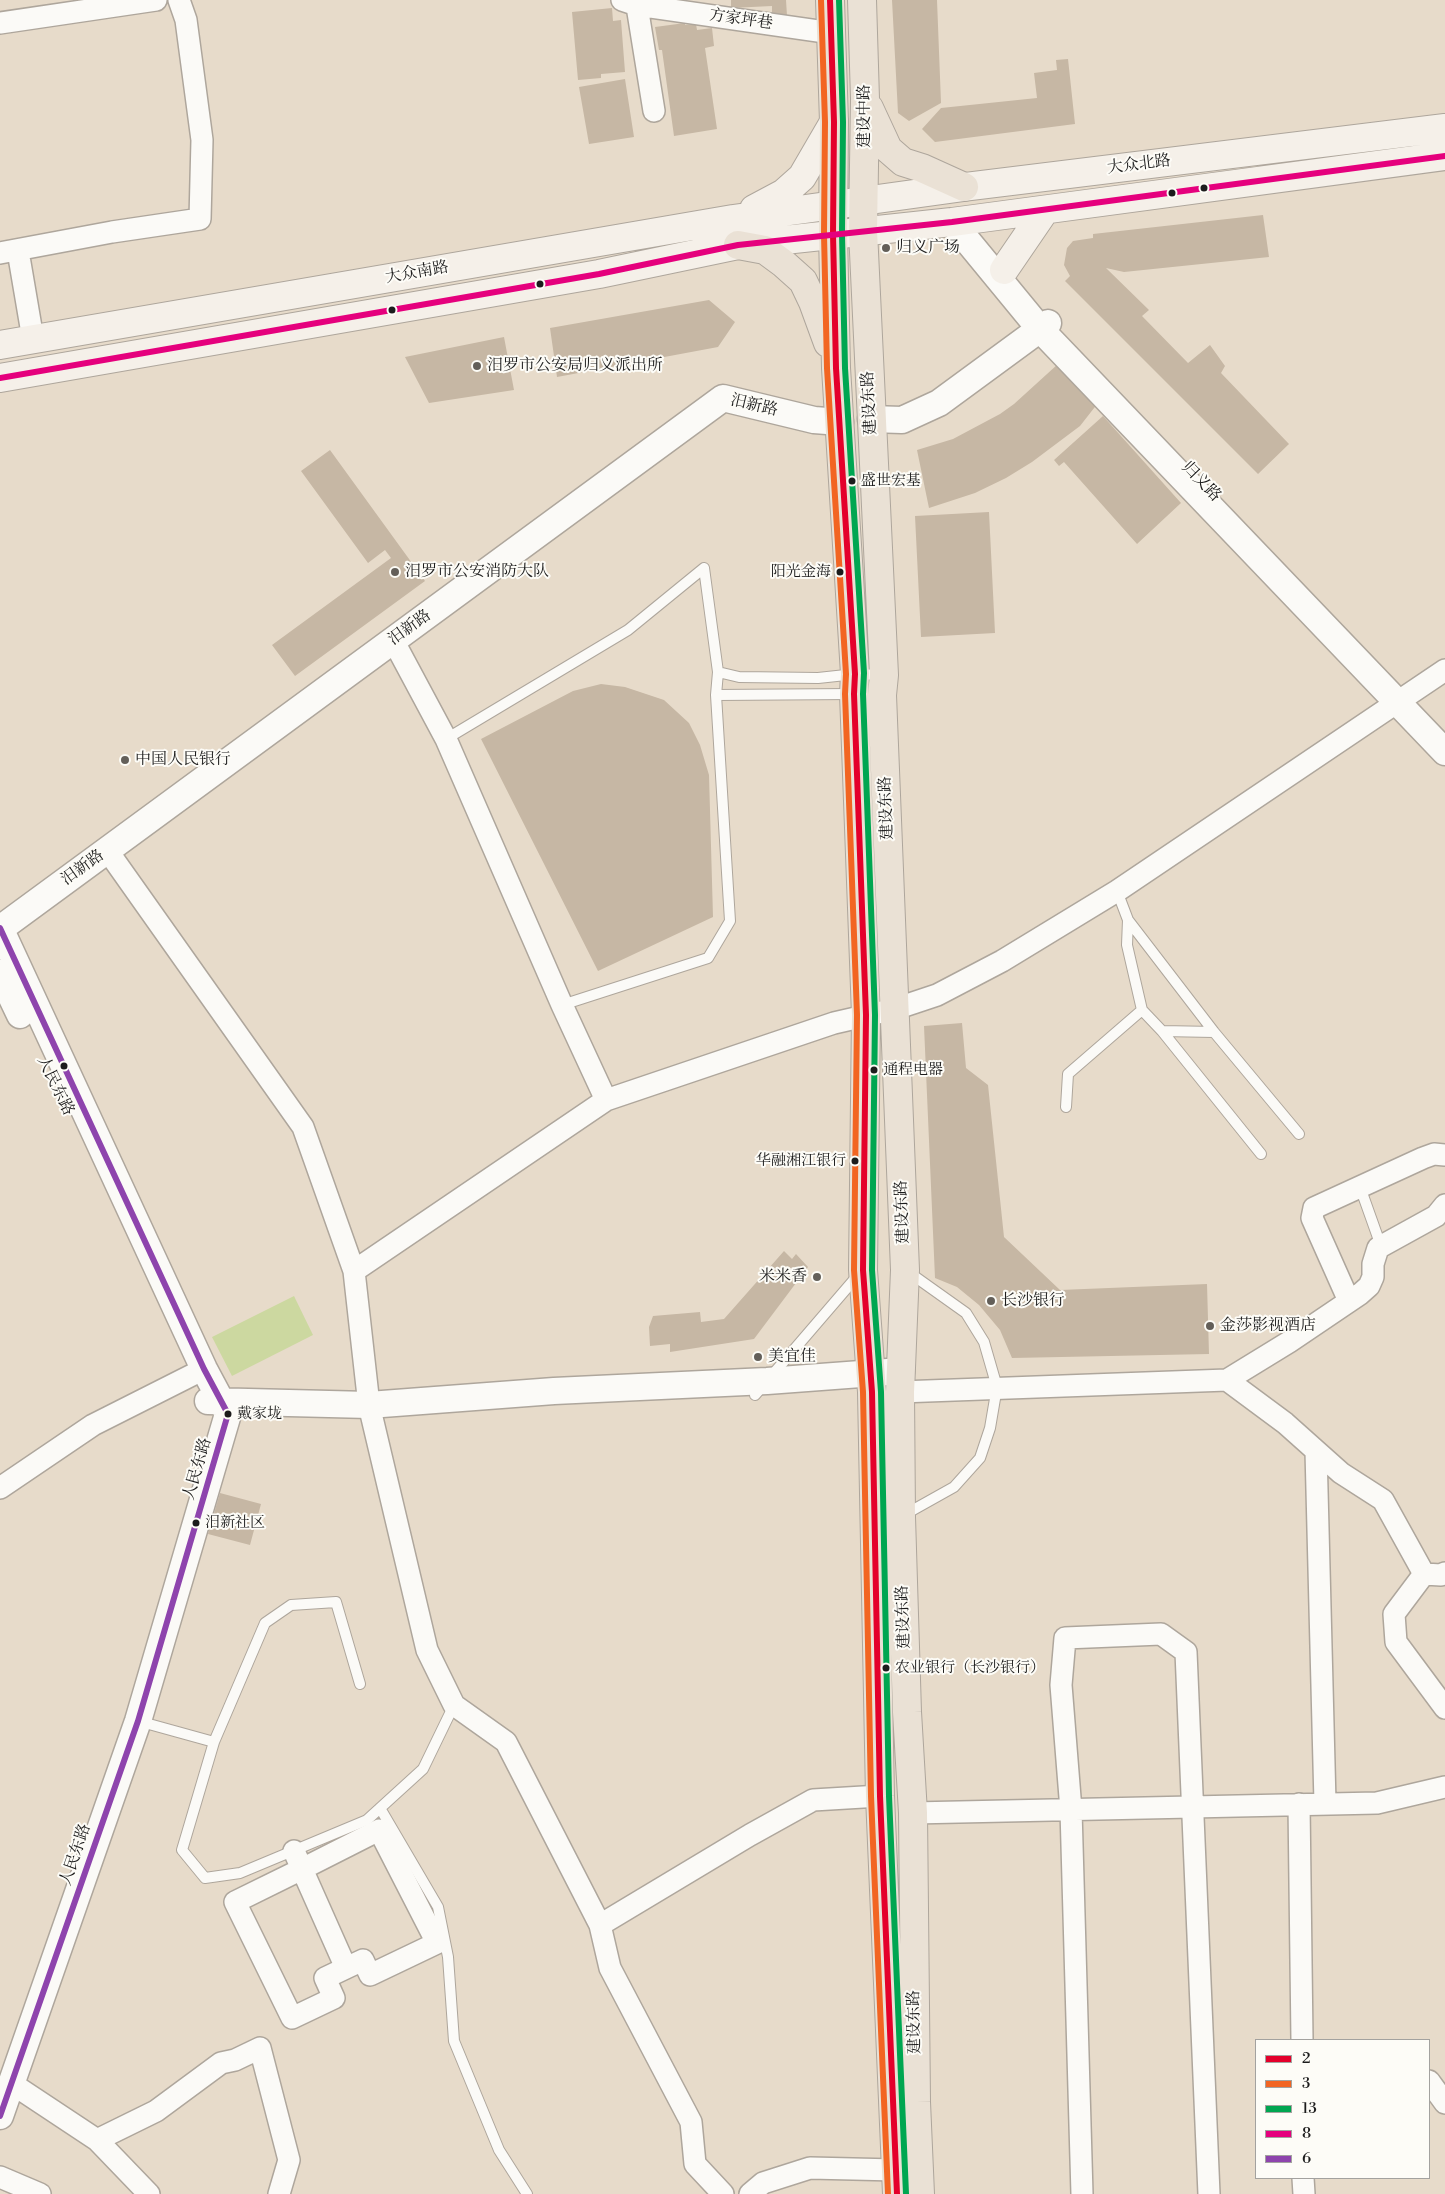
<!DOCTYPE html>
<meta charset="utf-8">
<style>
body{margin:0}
#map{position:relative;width:1445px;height:2194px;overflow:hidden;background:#e7dbca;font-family:"Libre Bodoni",serif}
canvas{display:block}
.legend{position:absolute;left:1255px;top:2039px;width:175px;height:140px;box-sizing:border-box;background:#fdfcf7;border:1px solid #a3a29f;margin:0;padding:6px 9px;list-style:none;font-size:15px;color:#1c1c1c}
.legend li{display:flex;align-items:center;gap:10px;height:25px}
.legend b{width:25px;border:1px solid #a3a29f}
</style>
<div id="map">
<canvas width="1445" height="2194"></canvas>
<ul class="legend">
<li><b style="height:6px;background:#e4002b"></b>2</li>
<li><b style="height:6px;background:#f26522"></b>3</li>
<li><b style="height:6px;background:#00a651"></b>13</li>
<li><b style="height:6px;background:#e5007d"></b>8</li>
<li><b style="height:6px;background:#8e44ad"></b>6</li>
</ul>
</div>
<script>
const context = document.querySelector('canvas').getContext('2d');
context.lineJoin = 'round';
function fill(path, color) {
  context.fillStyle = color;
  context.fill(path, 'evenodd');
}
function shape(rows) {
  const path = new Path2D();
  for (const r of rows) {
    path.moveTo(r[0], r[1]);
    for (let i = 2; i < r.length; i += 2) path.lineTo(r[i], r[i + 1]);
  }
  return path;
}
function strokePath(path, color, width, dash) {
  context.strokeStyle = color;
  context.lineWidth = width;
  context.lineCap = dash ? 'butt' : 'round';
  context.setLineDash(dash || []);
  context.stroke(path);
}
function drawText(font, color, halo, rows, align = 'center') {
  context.font = font + ' "Libre Bodoni","Noto Serif SC",serif';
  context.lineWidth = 4;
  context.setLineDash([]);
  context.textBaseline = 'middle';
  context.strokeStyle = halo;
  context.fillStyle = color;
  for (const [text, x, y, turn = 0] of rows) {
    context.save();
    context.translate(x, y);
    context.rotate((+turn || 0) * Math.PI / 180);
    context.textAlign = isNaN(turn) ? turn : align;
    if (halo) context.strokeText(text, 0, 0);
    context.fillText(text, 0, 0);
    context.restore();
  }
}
fill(shape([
 [294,1296,313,1335,232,1376,212,1337]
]), '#ccd8a0');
fill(shape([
 [731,0,786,0,787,16,772,16,772,6,731,8],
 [892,0,937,0,941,103,909,121,898,113],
 [612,8,613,21,621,20,625,72,601,74,601,78,578,80,572,12],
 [685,23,685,25,696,24,697,30,712,28,714,46,705,48,717,129,674,136,662,50,659,50,655,27],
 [1068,59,1075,124,935,142,922,129,941,108,1037,98,1034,73,1057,70,1056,60],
 [625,79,634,137,589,144,579,87],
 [1263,215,1269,257,1124,272,1106,268,1149,310,1142,316,1188,363,1210,345,1225,366,1221,373,1289,444,1258,474,1065,281,1070,276,1064,265,1067,248,1073,241,1093,238,1093,234],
 [709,300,735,322,718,347,557,377,550,328],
 [504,337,514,390,429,403,405,357],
 [1058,364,1098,403,1080,426,1032,462,1006,478,975,493,929,508,917,450,953,439,1000,414,1014,404],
 [1103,416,1181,503,1137,544,1064,462,1059,466,1054,460],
 [330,450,425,581,295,676,272,645,391,558,385,550,368,563,301,471],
 [989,512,995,633,921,637,915,516],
 [601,684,625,687,664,700,689,723,700,745,709,775,713,917,598,971,481,739,573,691],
 [962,1023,966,1068,988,1085,1004,1237,1060,1290,1207,1284,1209,1354,1012,1358,1000,1330,979,1305,957,1287,935,1278,924,1026],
 [784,1251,792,1259,796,1254,808,1267,754,1339,670,1352,670,1344,650,1346,649,1327,653,1316,700,1312,701,1322,724,1319],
 [220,1493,261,1504,250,1545,208,1534]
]), '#c6b7a4');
const service = shape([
 [718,672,739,677,818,678,855,674,883,675],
 [716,695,852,694],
 [446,739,628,630,704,568,718,672,716,695,730,921,708,958,562,1005],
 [1117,891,1128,920,1214,1032,1299,1134],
 [1128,920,1127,945,1142,1010,1162,1031,1261,1154],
 [1162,1031,1214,1032],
 [1066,1107,1068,1074,1142,1010],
 [1360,1187,1381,1246],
 [755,1395,859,1274],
 [904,1515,954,1487,980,1458,990,1428,997,1387,984,1342,966,1313,907,1271],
 [360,1684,336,1602,291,1605,265,1623,214,1742,182,1850,205,1878,240,1873,367,1820,423,1769,454,1705],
 [138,1721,214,1742],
 [380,1808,438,1907,448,1957,454,2041,499,2150,527,2194]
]);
const minor = shape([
 [622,0,637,5,832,33],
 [636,0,654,111],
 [0,23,156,0],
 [18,251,33,339],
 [0,253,112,232,200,219,202,140,186,20,179,0],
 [393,640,446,739,562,1005,606,1100],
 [107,850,303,1127,354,1271,369,1405,427,1650,454,1705,506,1742,600,1925,610,1968,691,2122,695,2164,723,2194],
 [354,1271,606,1100,834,1023,895,1009,937,995,1002,961,1117,891,1445,670],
 [1349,1301,1312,1218,1314,1208,1423,1158,1434,1154,1445,1155],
 [1227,1380,1285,1423,1341,1473,1383,1500,1424,1574,1441,1575,1445,1573],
 [900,1392,1227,1380,1289,1342,1360,1294,1369,1286,1373,1277,1373,1264,1378,1248,1436,1216,1445,1205],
 [1316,1451,1325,1803],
 [0,1488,93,1425,204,1369],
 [1424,1574,1394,1614,1396,1642,1445,1708],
 [1299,1804,1302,2040],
 [913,1813,1377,1803,1445,1787],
 [294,1851,346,1968,363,1960,370,1975,437,1943,379,1830,302,1869,235,1902,292,2018,334,1998,325,1978,346,1968],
 [600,1925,750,1835,813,1800,880,1796],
 [1429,2081,1445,2103],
 [11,2083,97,2140,149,2194],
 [97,2140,156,2111,221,2063,235,2060,260,2048,289,2160,279,2194],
 [0,2177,40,2194],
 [1303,2178,1304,2194],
 [750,2194,763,2183,810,2168,896,2170],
 [1082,2194,1071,1810,1061,1685,1065,1638,1161,1634,1186,1652,1209,2194]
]);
const tertiary = shape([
 [952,222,1040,329,1445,752],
 [871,419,902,420,939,403,1048,323],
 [0,928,204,1369,228,1414,138,1721,0,2116],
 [0,929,723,398,814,420,840,422],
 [0,973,20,1015],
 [208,1401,369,1405,554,1391,767,1381,901,1371]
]);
const secondary = shape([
 [754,209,784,193,802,177,834,122],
 [1004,270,1045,210],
 [0,345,733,219,964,187,1445,128],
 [0,378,599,274,738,245,952,222,1445,156]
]);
const primary = shape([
 [830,0,834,122,833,234,836,368,855,674,854,694,866,1015,863,1270,872,1392,880,1796,897,2194],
 [862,0,865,99,863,231,884,675,882,695,905,1270,900,1392,901,1517,907,1712,913,1813,916,2102,920,2194],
 [869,108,888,149,903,162,922,168,964,187],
 [738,245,765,250,784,264,803,281,813,302,828,343]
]);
strokePath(service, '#aea69c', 12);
strokePath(minor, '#aea69c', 24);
strokePath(tertiary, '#aea69c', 29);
strokePath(secondary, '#aea69c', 30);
strokePath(primary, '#aea69c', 30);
strokePath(service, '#fbfaf7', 10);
strokePath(minor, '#fbfaf7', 21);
strokePath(tertiary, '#fbfaf7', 26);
strokePath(secondary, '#f5f0e9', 28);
strokePath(primary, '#eae1d5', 28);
strokePath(shape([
 [830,0,834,122,833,234,836,368,855,674,854,694,866,1015,863,1270,872,1392,880,1796,897,2194]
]), '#e4002b', 6);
strokePath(shape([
 [821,0,825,122,824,234,827,368,846,674,845,694,857,1015,854,1270,863,1392,871,1796,888,2194]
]), '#f26522', 6);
strokePath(shape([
 [839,0,843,122,842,234,845,368,864,673,863,694,875,1015,872,1270,881,1392,889,1796,906,2194]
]), '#00a651', 6);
strokePath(shape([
 [0,378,599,274,738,245,952,222,1445,156]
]), '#e5007d', 6);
strokePath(shape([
 [0,928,204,1369,228,1414,138,1721,0,2116]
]), '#8e44ad', 6);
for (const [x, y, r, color] of [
 [1204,188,4.5,"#1c1c1c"],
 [1172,193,4.5,"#1c1c1c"],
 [886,248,5,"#635f59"],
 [540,284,4.5,"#1c1c1c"],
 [392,310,4.5,"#1c1c1c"],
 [477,366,5,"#635f59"],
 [852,481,4.5,"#1c1c1c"],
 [395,572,5,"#635f59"],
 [840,572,4.5,"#1c1c1c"],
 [125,760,5,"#635f59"],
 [64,1066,4.5,"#1c1c1c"],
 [874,1070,4.5,"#1c1c1c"],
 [855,1161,4.5,"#1c1c1c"],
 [817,1277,5,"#635f59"],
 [991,1301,5,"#635f59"],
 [1210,1326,5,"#635f59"],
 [758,1357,5,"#635f59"],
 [228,1414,4.5,"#1c1c1c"],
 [196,1523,4.5,"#1c1c1c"],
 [886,1668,4.5,"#1c1c1c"]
]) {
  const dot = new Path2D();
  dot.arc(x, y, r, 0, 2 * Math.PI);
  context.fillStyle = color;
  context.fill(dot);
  strokePath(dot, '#fdfcf7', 2);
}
drawText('15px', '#1c1c1c', '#fdfcf7', [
 ["盛世宏基",861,481],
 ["阳光金海",831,572,"right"],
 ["通程电器",883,1070],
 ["华融湘江银行",846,1161,"right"],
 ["戴家垅",237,1414],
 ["汨新社区",205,1523],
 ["农业银行（长沙银行）",895,1668]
], 'left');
drawText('16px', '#1c1c1c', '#fdfcf7', [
 ["方家坪巷",741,20,8],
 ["建设中路",865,116,-90],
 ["大众北路",1139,165,-7],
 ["大众南路",417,273,-10],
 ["建设东路",870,403,-93],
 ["汨新路",754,406,13],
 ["归义路",1201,482,46],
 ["汨新路",410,628,-36],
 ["建设东路",887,808,-92],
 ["汨新路",83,868,-36],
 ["人民东路",55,1086,64],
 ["建设东路",903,1212,-92],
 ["人民东路",198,1469,-74],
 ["建设东路",904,1617,-92],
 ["人民东路",76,1855,-71],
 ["建设东路",915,2022,-91]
]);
drawText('16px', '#1c1c1c', '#fdfcf7', [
 ["归义广场",896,248],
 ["汨罗市公安局归义派出所",487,366],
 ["汨罗市公安消防大队",405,572],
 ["中国人民银行",135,760],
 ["米米香",807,1277,"right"],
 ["长沙银行",1001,1301],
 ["金莎影视酒店",1220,1326],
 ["美宜佳",768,1357]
], 'left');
</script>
